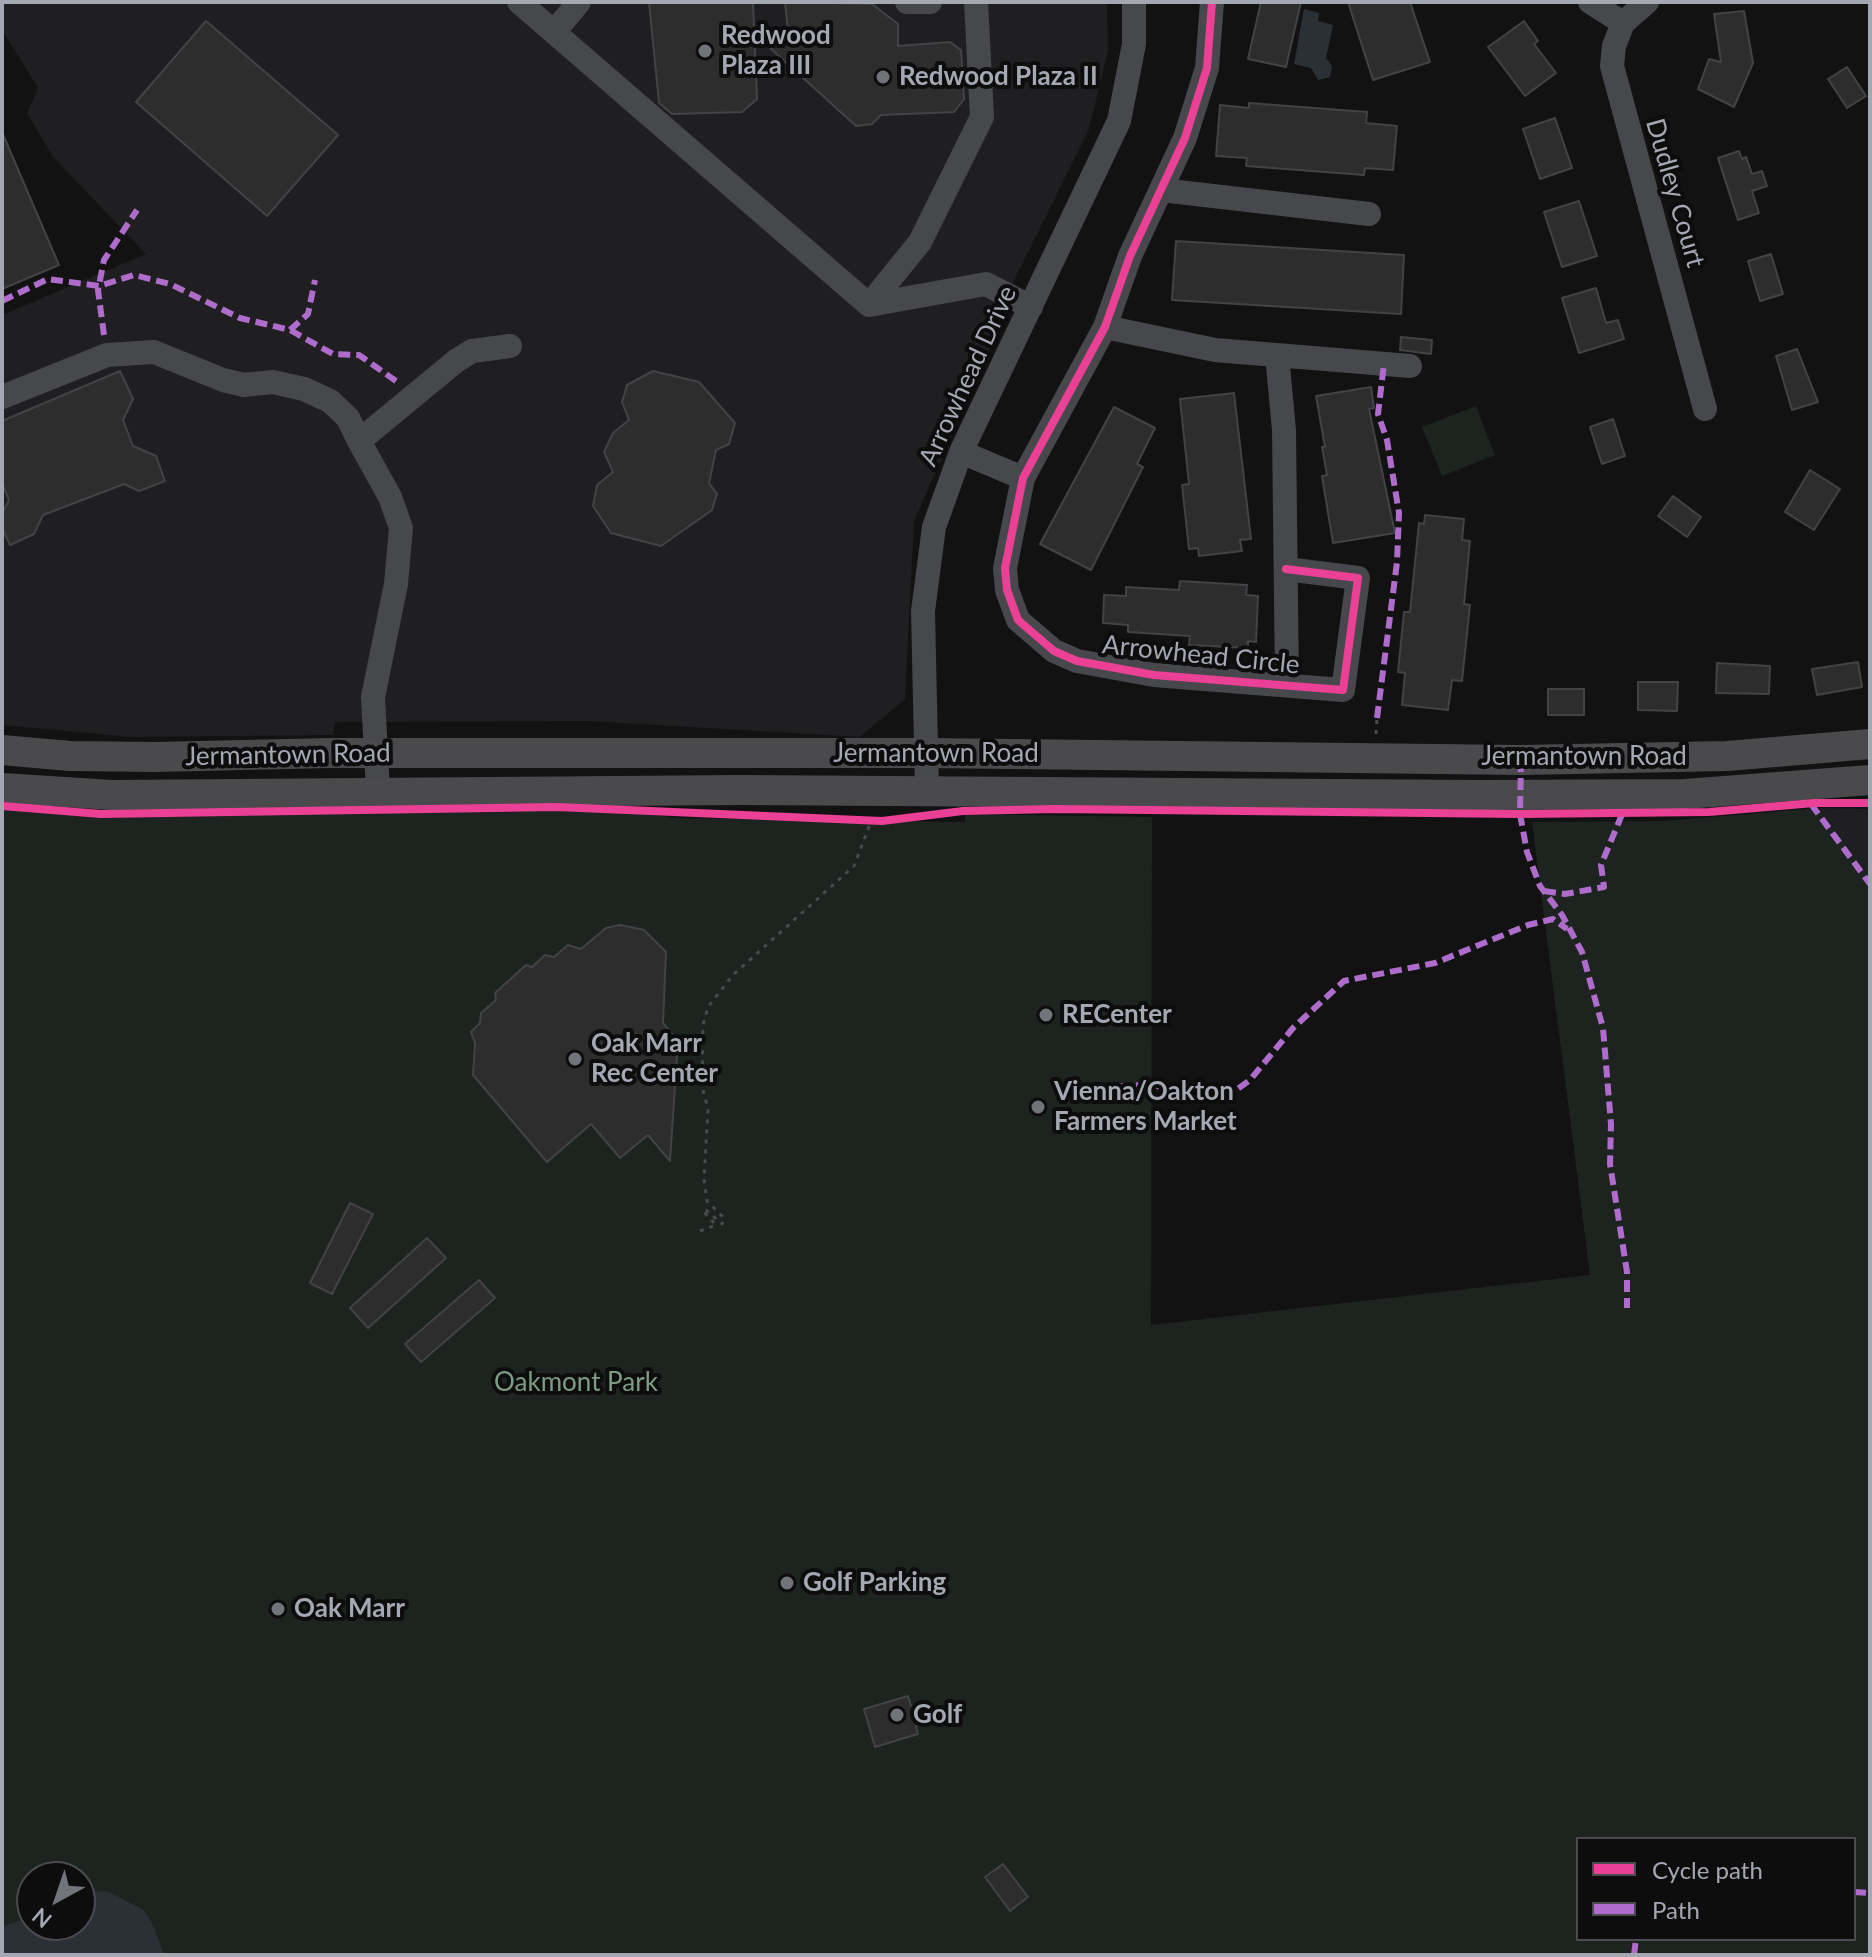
<!DOCTYPE html>
<style>
body{margin:0}
#map{position:relative;width:1872px;height:1957px;overflow:hidden;background:#121213;font-family:Lato,sans-serif}
canvas{display:block}
.frame{position:absolute;inset:0;border:4px solid #a5a8b3;pointer-events:none}
.legend{position:absolute;left:1576px;top:1837px;width:280px;height:104px;box-sizing:border-box;background:#0d0d0e;border:2px solid #4a4b50;margin:0;padding:10px 14px;list-style:none;font-size:24px;color:#a5a8b3}
.legend li{display:flex;align-items:center;gap:16px;height:40px}
.legend b{width:40px;border:2px solid #4a4b50}
.north{position:absolute;left:16px;top:1861px;width:80px;height:80px;box-sizing:border-box;background:#0d0d0e;border:2px solid #4a4b50;border-radius:50%;rotate:220deg;font-size:22px;font-weight:700;line-height:32px;text-align:center;color:#a5a8b3}
.north::after{content:'';display:block;margin:auto;width:28px;height:36px;background:#72747b;clip-path:polygon(50% 0,100% 100%,50% 72%,0 100%)}
</style>
<div id="map">
<canvas width="1872" height="1957"></canvas>
<div class="frame"></div>
<ul class="legend">
<li><b style="height:10px;background:#ea4096"></b>Cycle path</li>
<li><b style="height:10px;background:#b06ccc"></b>Path</li>
</ul>
<div class="north">N</div>
</div>
<script>
const context = document.querySelector('canvas').getContext('2d');
context.lineJoin = 'round';
function fill(path, color) {
  context.fillStyle = color;
  context.fill(path, 'evenodd');
}
function shape(rows) {
  const path = new Path2D();
  for (const r of rows) {
    path.moveTo(r[0], r[1]);
    for (let i = 2; i < r.length; i += 2) path.lineTo(r[i], r[i + 1]);
  }
  return path;
}
function strokePath(path, color, width, dash) {
  context.strokeStyle = color;
  context.lineWidth = width;
  context.lineCap = dash ? 'butt' : 'round';
  context.setLineDash(dash || []);
  context.stroke(path);
}
function drawText(font, color, halo, rows, align = 'center') {
  context.font = font + ' Lato,sans-serif';
  context.lineWidth = 8;
  context.setLineDash([]);
  context.textBaseline = 'middle';
  context.strokeStyle = halo;
  context.fillStyle = color;
  for (const [text, x, y, turn = 0] of rows) {
    context.save();
    context.translate(x, y);
    context.rotate((+turn || 0) * Math.PI / 180);
    context.textAlign = isNaN(turn) ? turn : align;
    if (halo) context.strokeText(text, 0, 0);
    context.fillText(text, 0, 0);
    context.restore();
  }
}
fill(shape([
 [2,2,1107,2,1108,51,1089,129,989,331,999,328,914,521,905,699,860,737,588,721,335,722,333,735,132,737,2,725,2,315,146,254,53,157,27,113,38,88,2,30],
 [1818,808,1870,809,1870,878]
]), '#1f1f21');
fill(shape([
 [1476,406,1495,455,1442,476,1422,427],
 [2,805,104,812,572,805,677,818,965,822,965,814,1152,817,1151,1325,1590,1275,1532,822,1664,821,1818,808,1870,878,1870,1955,2,1955],
 [1578,1839,1854,1839,1854,1939,1578,1939],
 [32,1877,80,1877,80,1925,32,1925]
]), '#1d231e');
fill(shape([
 [1304,9,1319,13,1318,21,1333,25,1326,58,1332,66,1330,77,1318,80,1311,68,1294,64],
 [89,1891,109,1892,144,1910,154,1927,164,1955,2,1955,2,1927,32,1916,32,1925,80,1925,80,1892]
]), '#2b3037');
const building = shape([
 [649,2,753,2,757,99,742,112,672,114,659,103,649,2],
 [785,2,872,4,898,24,898,46,950,42,961,50,964,99,954,112,881,115,872,124,856,126,770,48,788,31,785,2],
 [1261,2,1301,2,1286,67,1248,59,1261,2],
 [1348,2,1410,2,1430,62,1373,80,1348,2],
 [1744,11,1753,63,1734,107,1698,89,1709,59,1721,62,1714,14,1744,11],
 [206,21,338,135,267,216,136,102,206,21],
 [1524,21,1538,41,1534,44,1556,73,1525,96,1488,47,1524,21],
 [1847,67,1866,96,1847,108,1828,79,1847,67],
 [1249,103,1367,112,1366,123,1397,126,1393,170,1365,168,1364,175,1246,166,1247,158,1216,156,1220,105,1249,108,1249,103],
 [1555,118,1572,168,1540,179,1523,129,1555,118],
 [2,132,59,265,2,289,2,132],
 [1739,151,1742,159,1746,157,1752,174,1762,171,1767,186,1752,191,1759,213,1738,220,1718,158,1739,151],
 [1579,201,1597,256,1562,267,1544,212,1579,201],
 [1176,241,1404,255,1401,314,1172,300,1176,241],
 [1771,254,1783,294,1760,301,1748,261,1771,254],
 [1596,288,1606,323,1618,320,1624,339,1579,353,1562,298,1596,288],
 [1401,337,1432,340,1431,354,1400,350,1401,337],
 [1797,349,1818,402,1792,410,1776,356,1797,349],
 [120,371,133,399,123,420,133,446,156,456,165,481,139,491,124,484,43,515,34,534,10,545,2,528,2,514,9,500,2,483,2,421,120,371],
 [653,371,699,382,735,423,729,444,716,450,709,483,717,494,712,510,661,546,611,533,593,506,597,485,613,472,604,452,613,433,629,420,622,402,627,385,653,371],
 [1371,387,1374,408,1369,409,1395,533,1333,543,1322,476,1327,475,1322,447,1325,447,1316,396,1371,387],
 [1234,393,1251,539,1240,540,1242,551,1199,556,1198,548,1189,549,1182,485,1189,484,1180,399,1234,393],
 [1114,407,1155,428,1137,464,1143,467,1091,570,1040,544,1114,407],
 [1613,419,1625,456,1602,464,1590,427,1613,419],
 [1810,470,1840,489,1814,530,1785,512,1810,470],
 [1673,496,1701,517,1687,537,1658,516,1673,496],
 [1425,515,1464,519,1462,540,1470,541,1464,604,1470,605,1462,681,1452,680,1448,710,1402,705,1405,673,1398,672,1404,612,1410,612,1419,523,1424,524,1425,515],
 [1180,581,1247,585,1246,595,1258,596,1256,642,1248,641,1248,648,1189,645,1190,636,1128,632,1128,625,1103,623,1104,595,1126,596,1126,587,1179,590,1180,581],
 [1858,662,1862,687,1817,695,1812,669,1858,662],
 [1717,663,1770,666,1769,694,1716,693,1717,663],
 [1638,682,1678,682,1677,711,1638,710,1638,682],
 [1548,689,1584,689,1584,715,1548,715,1548,689],
 [620,925,644,930,666,952,663,1023,678,1041,670,1161,648,1135,620,1158,591,1124,547,1162,473,1075,475,1043,471,1032,480,1023,481,1013,496,1000,495,993,526,965,532,967,545,955,554,957,568,945,581,949,606,928,620,925],
 [350,1203,373,1214,332,1294,310,1283,350,1203],
 [427,1238,446,1258,368,1328,350,1308,427,1238],
 [479,1280,495,1298,421,1362,405,1344,479,1280],
 [908,1696,911,1706,924,1703,930,1722,916,1726,918,1734,875,1747,864,1709,908,1696],
 [1003,1864,1028,1897,1010,1911,985,1877,1003,1864]
]);
fill(building, '#2d2d2e');
strokePath(building, '#424346', 2);
strokePath(shape([
 [1376,734,1377,718],
 [700,1231,716,1225,703,1211,705,1209,722,1224,724,1218,707,1201,704,1179,708,1109,702,1086,703,1025,708,1007,733,975,854,866,872,819]
]), '#494a4d', 3, [4, 6]);
strokePath(shape([
 [519,2,869,305],
 [907,2,930,2],
 [1212,2,1207,68,1185,138,1130,256,1105,327,1023,478,1005,568,1007,590,1018,620,1054,651,1077,661,1154,675,1343,690,1358,578,1286,569],
 [1590,2,1623,23],
 [1647,2,1623,23,1614,46,1612,66,1705,409],
 [554,32,579,2],
 [1161,190,1369,214],
 [869,305,920,242,982,117,976,2],
 [869,305,986,284,1031,307],
 [1105,327,1215,350,1410,366],
 [1277,355,1284,430,1287,685],
 [2,397,107,355,154,352,223,380,244,385,273,382,304,389,330,401,348,418,359,441],
 [961,452,1023,478],
 [378,791,373,697,396,584,401,528,390,497,359,441,456,361,472,351,510,346],
 [927,791,923,611,934,527,961,452,1119,121,1134,44,1134,2]
]), '#47484b', 24);
strokePath(shape([
 [2,750,70,756,155,757,331,753,927,753,1521,760,1727,756,1870,744],
 [2,788,112,795,741,790,1483,795,1685,794,1870,780]
]), '#4a4a4d', 30);
strokePath(shape([
 [2,301,48,279,99,286,134,275,170,284,240,318,290,330,333,354,359,355,396,381],
 [290,330,308,314,315,280],
 [104,335,98,290,104,260,137,210],
 [1377,718,1397,562,1399,513,1387,440,1378,414,1384,364],
 [1521,760,1520,814,1527,852,1540,886,1562,915,1582,952,1603,1028,1611,1124,1610,1164,1627,1272,1627,1308],
 [1811,804,1870,884],
 [1544,891,1565,894,1604,887,1601,865,1623,812],
 [1100,1087,1148,1085,1174,1088,1205,1099,1224,1099,1250,1080,1293,1028,1344,981,1435,963,1528,925,1553,919,1567,929],
 [1854,1892,1870,1893],
 [1634,1955,1636,1939]
]), '#b06ccc', 6, [12, 6]);
strokePath(shape([
 [1212,2,1207,68,1185,138,1130,256,1105,327,1023,478,1005,568,1007,590,1018,620,1054,651,1077,661,1154,675,1343,690,1358,578,1286,569],
 [2,806,101,814,557,807,882,821,963,811,1056,809,1520,814,1709,812,1814,803,1870,803]
]), '#ea4096', 8);
for (const [x, y, r, color] of [
 [705,51,8,"#72747b"],
 [883,77,8,"#72747b"],
 [1046,1015,8,"#72747b"],
 [575,1059,8,"#72747b"],
 [1038,1107,8,"#72747b"],
 [787,1583,8,"#72747b"],
 [278,1609,8,"#72747b"],
 [897,1715,8,"#72747b"]
]) {
  const dot = new Path2D();
  dot.arc(x, y, r, 0, 2 * Math.PI);
  context.fillStyle = color;
  context.fill(dot);
  strokePath(dot, '#0d0d0e', 3);
}
drawText('bold 26px', '#a5a8b3', '#0d0d0e', [
 ["Redwood",721,36],
 ["Plaza III",721,66],
 ["Redwood Plaza II",899,77],
 ["RECenter",1062,1015],
 ["Oak Marr",591,1044],
 ["Rec Center",591,1074],
 ["Vienna/Oakton",1054,1092],
 ["Farmers Market",1054,1122],
 ["Golf Parking",803,1583],
 ["Oak Marr",294,1609],
 ["Golf",913,1715]
], 'left');
drawText('26px', '#a5a8b3', '#0d0d0e', [
 ["Dudley Court",1675,193,74],
 ["Arrowhead Drive",968,376,-65],
 ["Arrowhead Circle",1201,655,6],
 ["Jermantown Road",936,754],
 ["Jermantown Road",288,755,-1],
 ["Jermantown Road",1584,757]
]);
drawText('26px', '#7d9d82', '#0d0d0e', [
 ["Oakmont Park",576,1383]
]);
</script>
